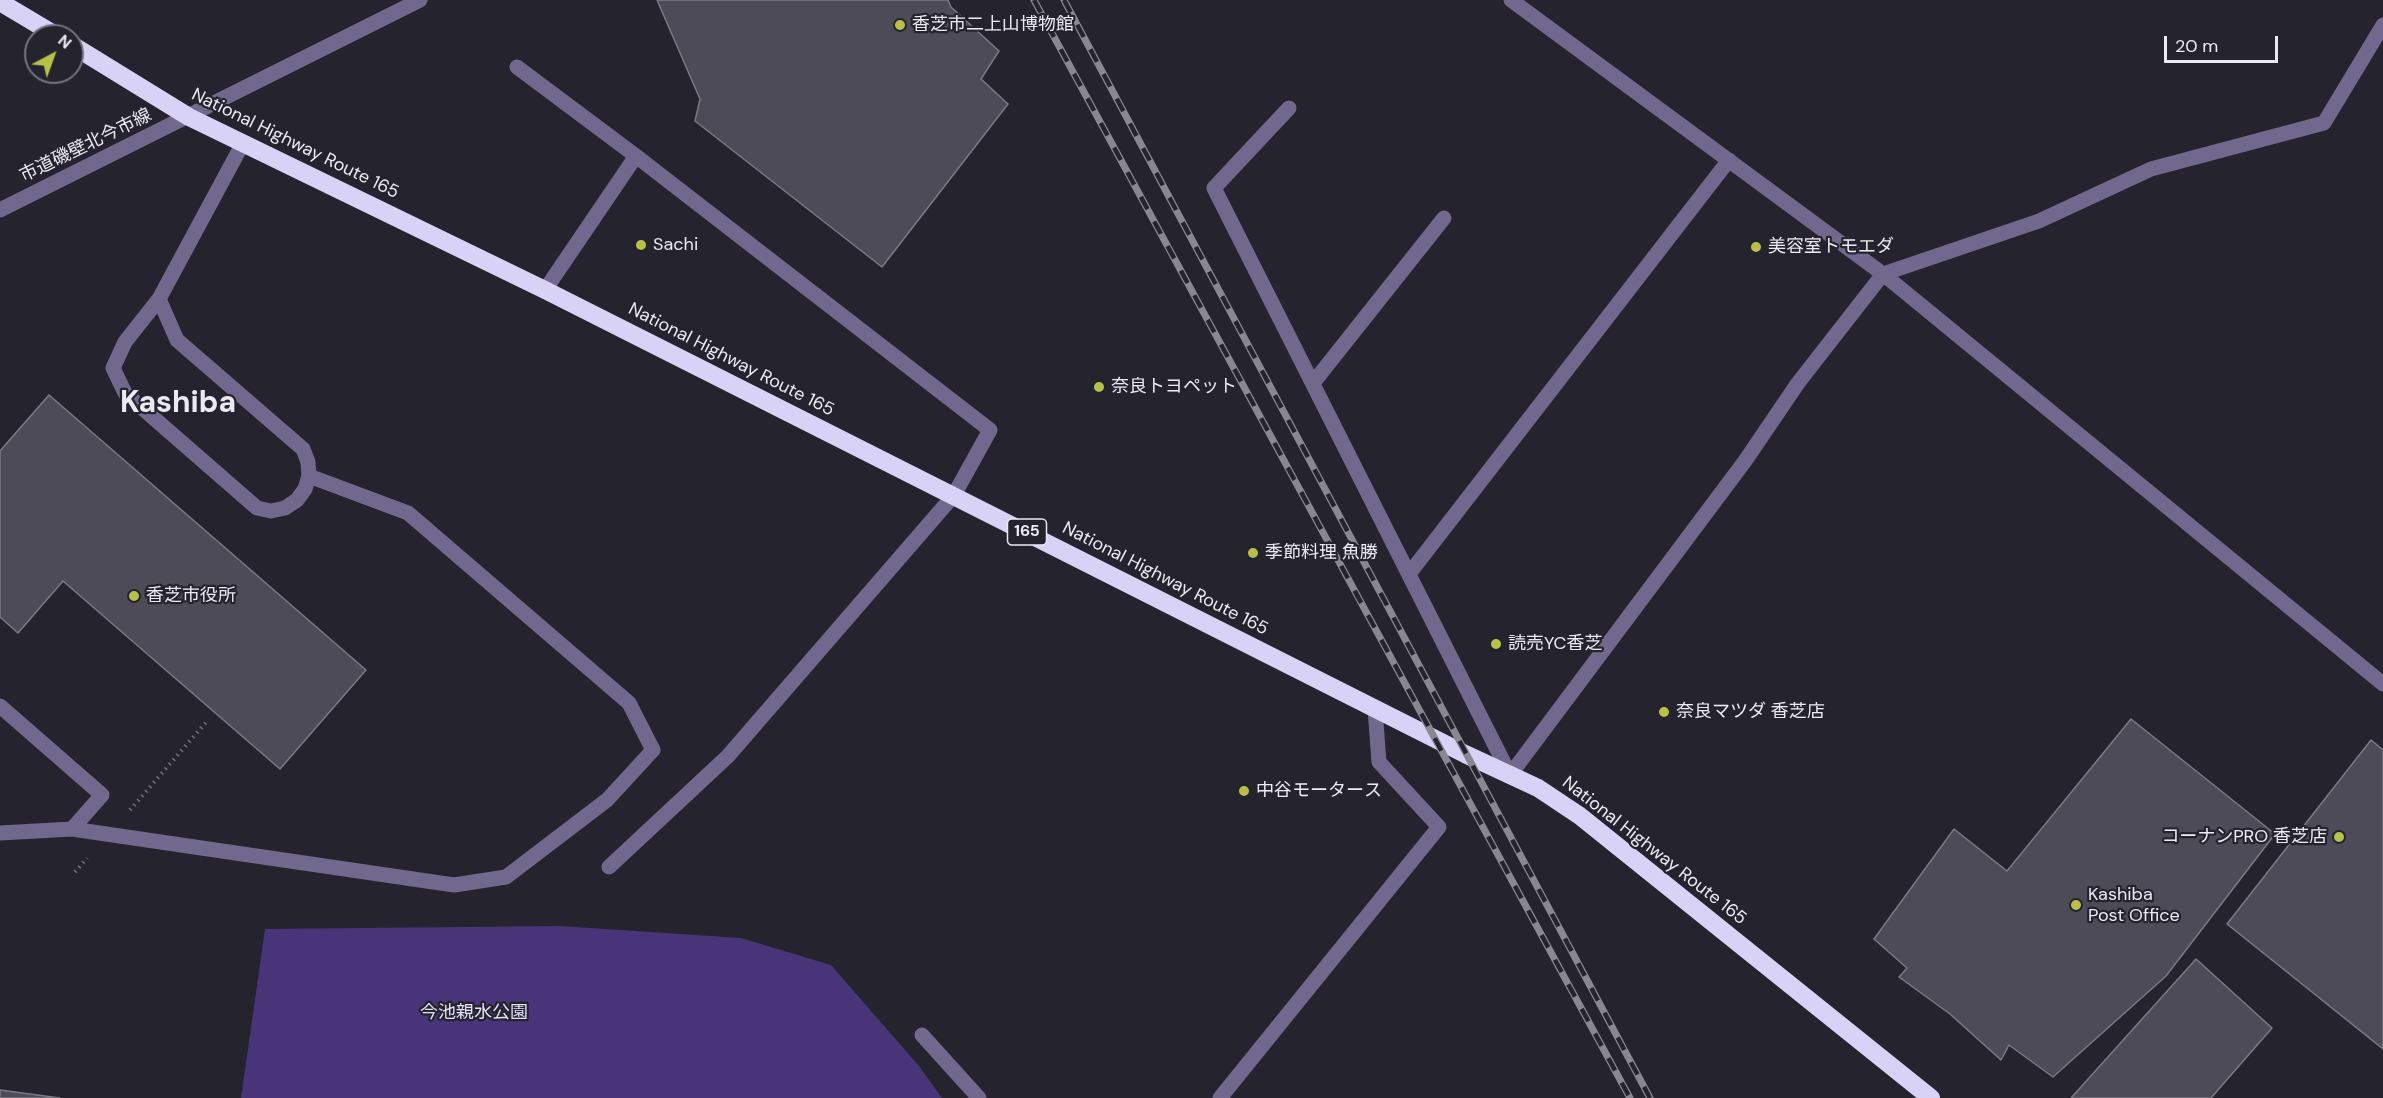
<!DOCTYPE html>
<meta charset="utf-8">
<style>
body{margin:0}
#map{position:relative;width:2383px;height:1098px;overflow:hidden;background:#25232e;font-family:"DM Sans",sans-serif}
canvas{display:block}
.north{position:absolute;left:24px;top:24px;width:60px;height:60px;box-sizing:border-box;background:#25232e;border:2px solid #74727c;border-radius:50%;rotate:41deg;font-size:16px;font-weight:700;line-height:24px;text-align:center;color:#ebe9f1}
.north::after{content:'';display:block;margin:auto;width:21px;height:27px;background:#b8c147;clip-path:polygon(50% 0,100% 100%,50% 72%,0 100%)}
.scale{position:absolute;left:2164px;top:36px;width:114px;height:27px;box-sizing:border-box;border:3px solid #ebe9f1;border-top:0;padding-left:8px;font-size:18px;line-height:21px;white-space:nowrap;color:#ebe9f1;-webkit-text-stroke:4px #25232e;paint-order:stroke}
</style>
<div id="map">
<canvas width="2383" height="1098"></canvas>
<div class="north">N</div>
<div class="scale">20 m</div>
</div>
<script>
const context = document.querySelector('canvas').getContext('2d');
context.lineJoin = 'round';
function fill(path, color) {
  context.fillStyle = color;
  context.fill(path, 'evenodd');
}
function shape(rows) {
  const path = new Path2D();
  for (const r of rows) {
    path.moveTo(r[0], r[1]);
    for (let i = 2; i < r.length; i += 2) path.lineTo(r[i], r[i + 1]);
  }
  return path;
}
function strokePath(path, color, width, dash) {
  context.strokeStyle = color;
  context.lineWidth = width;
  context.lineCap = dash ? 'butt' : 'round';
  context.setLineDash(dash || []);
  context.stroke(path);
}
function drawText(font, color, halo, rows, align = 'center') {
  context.font = font + ' "DM Sans","Noto Sans JP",sans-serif';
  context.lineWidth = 4.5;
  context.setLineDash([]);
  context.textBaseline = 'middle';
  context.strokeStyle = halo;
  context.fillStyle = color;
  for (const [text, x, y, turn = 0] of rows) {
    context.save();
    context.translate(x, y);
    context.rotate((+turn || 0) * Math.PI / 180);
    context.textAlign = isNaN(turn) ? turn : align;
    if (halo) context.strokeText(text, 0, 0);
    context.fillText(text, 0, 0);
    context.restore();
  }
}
fill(shape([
 [560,926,741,938,831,965,919,1066,942,1098,241,1098,265,929]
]), '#473479');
const building = shape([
 [657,0,948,0,951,7,999,51,981,79,1008,104,882,267,695,121,700,99,657,0],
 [49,395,366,670,280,769,63,581,18,633,0,617,0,451,49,395],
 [2131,719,2275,834,2166,976,2053,1077,2009,1045,2001,1060,1950,1014,1899,977,1907,968,1874,939,1954,829,2007,871,2131,719],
 [2371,740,2383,750,2383,1049,2227,924,2371,740],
 [2196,959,2272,1028,2211,1098,2071,1098,2196,959],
 [0,1090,60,1098,0,1098,0,1090]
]);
fill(building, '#4d4b57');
strokePath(building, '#7b7986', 1.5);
strokePath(shape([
 [130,810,208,720],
 [75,872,87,858]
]), '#706e78', 4, [1.5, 4.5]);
strokePath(shape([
 [1511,0,1883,274,2383,684],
 [517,67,636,156,990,430,954,495,728,756,609,867],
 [1289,108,1214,188,1510,775,1745,461,1798,383,1883,274,2039,221,2151,169,2324,123,2383,25],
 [0,210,420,0],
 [545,290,636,156],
 [159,299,177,340,303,449,308,462,309,476,305,489,297,500,285,508,271,511,257,508,125,393,113,368,125,342,159,299],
 [159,299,243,143],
 [1313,383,1444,218],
 [1409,574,1729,160],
 [0,706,102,795,72,829,0,833],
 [72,829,454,885,506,877,607,800,653,750,629,703,408,513,309,476],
 [922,1035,979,1098],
 [1220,1098,1439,827,1379,762,1375,709]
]), '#70698d', 15);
strokePath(shape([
 [0,2,57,36],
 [72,45,189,117,545,290,1465,754,1538,788,1580,816,1931,1098]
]), '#d8d2f7', 18);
const rail = shape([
 [1034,0,1630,1098],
 [1064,0,1650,1098]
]);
strokePath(rail, '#898790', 7);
strokePath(rail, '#25232e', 4.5, [14]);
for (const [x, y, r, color] of [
 [900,25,6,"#b8c147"],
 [641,245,6,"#b8c147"],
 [1756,247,6,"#b8c147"],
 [1099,387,6,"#b8c147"],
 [1253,553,6,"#b8c147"],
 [134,596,6,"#b8c147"],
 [1496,644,6,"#b8c147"],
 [1664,712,6,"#b8c147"],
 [1244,791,6,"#b8c147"],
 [2339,837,6,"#b8c147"],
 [2076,905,6,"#b8c147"]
]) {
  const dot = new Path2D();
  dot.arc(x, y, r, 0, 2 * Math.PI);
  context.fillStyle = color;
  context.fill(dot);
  strokePath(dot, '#25232e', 2);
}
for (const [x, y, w] of [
 [1027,532,39]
]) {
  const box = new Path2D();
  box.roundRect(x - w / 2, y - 13, w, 26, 4.5);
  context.fillStyle = '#25232e';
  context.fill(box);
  strokePath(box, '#ebe9f1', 1.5);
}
drawText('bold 16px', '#ebe9f1', null, [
 ["165",1027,532]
]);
drawText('18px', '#ebe9f1', '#25232e', [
 ["香芝市二上山博物館",912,25],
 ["Sachi",653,245],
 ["美容室トモエダ",1768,247],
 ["奈良トヨペット",1111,387],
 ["季節料理 魚勝",1265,553],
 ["香芝市役所",146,596],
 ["読売YC香芝",1508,644],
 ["奈良マツダ 香芝店",1676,712],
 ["中谷モータース",1256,791],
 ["コーナンPRO 香芝店",2327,837,"right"],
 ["Kashiba",2088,895],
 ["Post Office",2088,916]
], 'left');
drawText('18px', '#ebe9f1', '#25232e', [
 ["National Highway Route 165",295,144,26],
 ["市道磯壁北今市線",86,146,-26],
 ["National Highway Route 165",731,360,27],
 ["National Highway Route 165",1165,579,27],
 ["National Highway Route 165",1654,851,38]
]);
drawText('18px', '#e2dff6', '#25232e', [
 ["今池親水公園",474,1013]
]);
drawText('bold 30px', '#ebe9f1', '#25232e', [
 ["Kashiba",178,404]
]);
</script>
